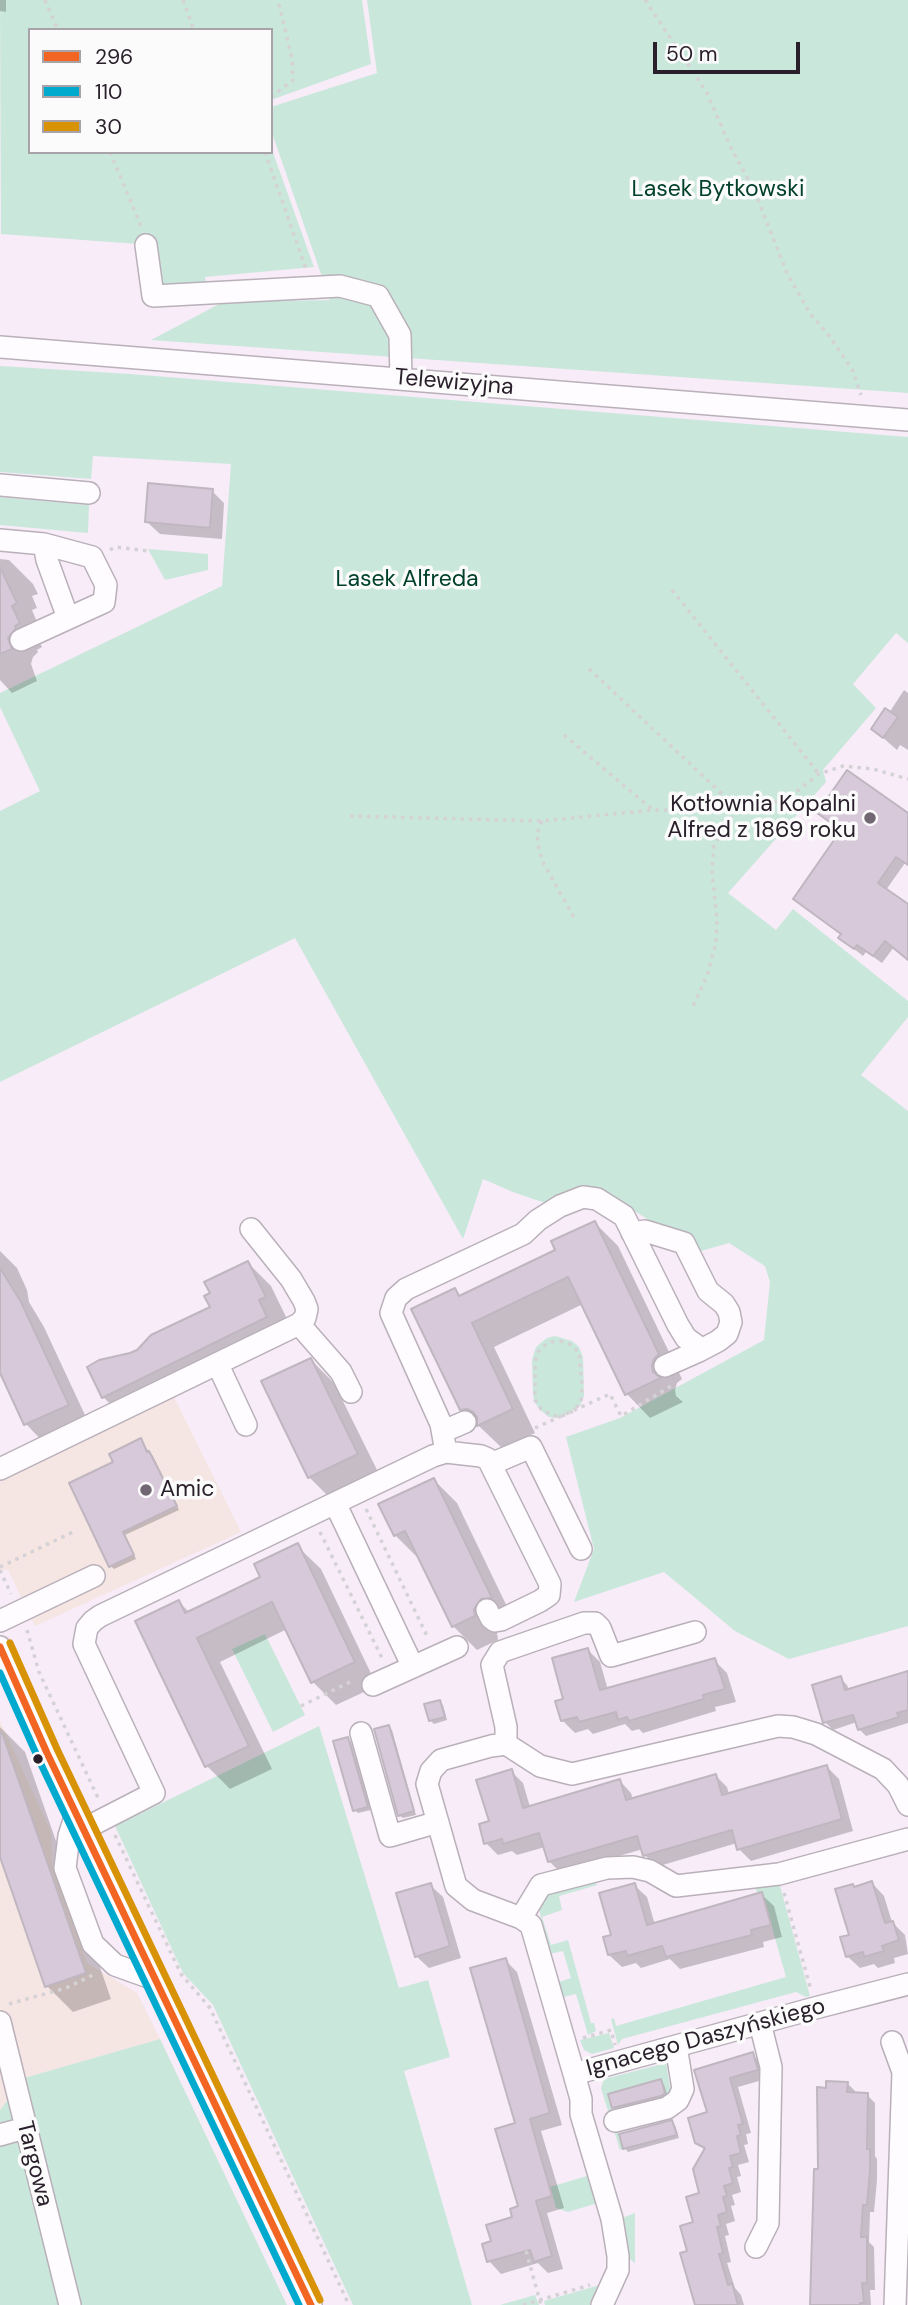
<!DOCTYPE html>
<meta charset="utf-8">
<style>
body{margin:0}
#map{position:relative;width:908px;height:2305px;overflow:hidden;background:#f7ecf8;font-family:"DM Sans",sans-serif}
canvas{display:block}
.legend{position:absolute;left:28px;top:28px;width:245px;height:126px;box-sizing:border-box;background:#fbfbfb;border:2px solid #a7a3a8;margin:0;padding:9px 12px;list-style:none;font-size:21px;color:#29202b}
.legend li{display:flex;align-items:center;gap:14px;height:35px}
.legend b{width:35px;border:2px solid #a7a3a8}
.scale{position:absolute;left:653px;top:42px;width:147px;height:32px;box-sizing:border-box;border:4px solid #29202b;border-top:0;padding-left:9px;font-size:21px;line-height:24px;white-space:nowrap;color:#29202b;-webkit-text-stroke:5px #fbfbfb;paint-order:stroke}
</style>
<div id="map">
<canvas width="908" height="2305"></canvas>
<ul class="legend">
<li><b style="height:9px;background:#f26522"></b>296</li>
<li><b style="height:9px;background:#00a9ce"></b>110</li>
<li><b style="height:9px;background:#d89206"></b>30</li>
</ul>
<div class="scale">50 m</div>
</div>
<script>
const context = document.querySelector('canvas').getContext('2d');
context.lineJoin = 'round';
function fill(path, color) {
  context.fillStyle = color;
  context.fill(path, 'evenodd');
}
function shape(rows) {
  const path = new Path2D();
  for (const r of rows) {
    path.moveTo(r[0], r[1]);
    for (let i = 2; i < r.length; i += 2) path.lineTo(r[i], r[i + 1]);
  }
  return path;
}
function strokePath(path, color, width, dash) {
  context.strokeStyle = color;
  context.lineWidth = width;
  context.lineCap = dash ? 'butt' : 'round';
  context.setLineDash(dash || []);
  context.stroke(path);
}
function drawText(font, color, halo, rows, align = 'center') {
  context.font = font + ' "DM Sans",sans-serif';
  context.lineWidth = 7;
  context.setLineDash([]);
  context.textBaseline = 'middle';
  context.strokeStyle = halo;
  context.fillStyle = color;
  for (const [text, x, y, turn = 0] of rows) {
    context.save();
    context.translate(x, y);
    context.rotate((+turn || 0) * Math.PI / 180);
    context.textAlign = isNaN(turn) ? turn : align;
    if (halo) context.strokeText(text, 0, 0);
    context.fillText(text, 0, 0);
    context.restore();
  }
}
fill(shape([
 [174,1397,241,1532,35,1626,8,1570,0,1570,0,1482],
 [0,1721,51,1832,52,1866,87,1963,137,1993,160,2039,24,2078,0,2110]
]), '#f5e5e3');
fill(shape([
 [0,0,362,0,371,64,271,100,271,30,30,30,30,152,271,152,271,147,314,267,205,277,206,284,159,284,152,245,1,234],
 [367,0,908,0,908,393,151,340,223,302,330,300,271,130,271,107,377,73],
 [0,366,130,374,908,437,908,643,896,633,853,684,876,708,823,770,826,782,728,893,776,930,793,909,908,1001,908,1017,861,1075,908,1111,908,1626,789,1659,735,1631,664,1572,574,1602,594,1549,566,1437,620,1418,764,1340,770,1282,765,1266,729,1243,701,1251,688,1236,662,1228,607,1194,548,1204,513,1192,483,1179,463,1239,295,938,0,1082,0,811,40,791,0,707,0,693,222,586,231,464,93,456,91,479,0,472],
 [0,497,89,505,88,533,0,525],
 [148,549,208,554,208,570,165,580],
 [555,1336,572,1341,579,1347,583,1357,584,1396,580,1406,559,1418,549,1417,540,1410,534,1401,533,1392,532,1360,536,1347,547,1338],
 [265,1634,305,1715,273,1732,232,1649],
 [319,1726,399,1988,428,1980,450,2057,404,2071,472,2305,353,2305,213,2005,183,1973,115,1826],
 [595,1879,597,1885,559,1896,562,1910,542,1917,551,1945,568,1940,591,2023,594,2023,596,2031,588,2035,576,1994,563,1997,559,1982,571,1978,563,1951,550,1954,539,1909,548,1894],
 [769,1885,780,1886,810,1996,806,1997,796,1992,622,2039,618,2045,611,2019,614,2018,616,2026,786,1977,762,1892,757,1893,755,1886],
 [609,2033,614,2048,592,2054,584,2050,580,2040],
 [160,2039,287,2305,0,2305,0,2110,24,2078],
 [666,2063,671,2094,666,2098,661,2079,608,2094,623,2149,620,2150,601,2088,604,2079],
 [590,2175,598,2203,568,2212,556,2208,550,2187],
 [635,2213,635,2263,627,2257,622,2218],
 [603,2284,592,2305,545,2305,544,2301],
 [535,2295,539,2305,500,2305]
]), '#cae7db');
fill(shape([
 [0,0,6,0,6,12,0,11],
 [212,491,224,503,222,539,160,534,147,522],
 [0,559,9,560,33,584,38,594,32,596,37,608,32,610,39,627,34,630,42,647,37,650,38,652,33,657,31,664,37,681,12,693,0,680],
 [904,690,908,693,908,750,900,745,897,750,873,729,889,713],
 [819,813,908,815,908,865,905,863,886,890,908,907,908,959,894,947,882,963,866,952,863,956,840,938,842,935,795,899,842,831],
 [595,1223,618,1246,682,1379,677,1383,675,1390,676,1396,683,1402,650,1418,627,1394,583,1304,494,1347,535,1433,502,1448,461,1409,454,1290,461,1297,558,1251],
 [0,1251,17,1268,27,1290,29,1302,44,1327,91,1428,49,1448,26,1424,0,1369],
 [248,1263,271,1286,288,1321,281,1324,290,1341,127,1420,103,1397,131,1355,212,1308,212,1294],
 [311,1360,334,1383,381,1478,333,1501,309,1477],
 [140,1441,153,1456,179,1510,125,1535,136,1559,114,1569,111,1566,116,1463],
 [434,1480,457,1503,514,1621,500,1626,497,1633,498,1640,477,1650,453,1626,419,1559,395,1535],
 [297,1546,321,1569,377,1686,336,1705,313,1682,287,1629,220,1662,272,1769,230,1789,207,1766,179,1602,190,1613,263,1578],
 [588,1650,600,1662,608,1690,714,1660,727,1673,736,1702,715,1707,716,1711,643,1733,639,1729,632,1731,625,1724,593,1734,588,1729,575,1733,562,1720,565,1700],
 [908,1672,908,1723,866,1736,859,1729,857,1722,833,1730,826,1723,814,1686,840,1678,847,1685,849,1690],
 [440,1702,443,1705,447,1720,434,1724,430,1720],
 [0,1727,25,1752,111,1999,73,2012,47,1986,0,1851],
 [388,1727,392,1730,416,1815,403,1818,399,1815],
 [348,1739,351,1742,371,1810,358,1813,355,1810],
 [827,1767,839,1779,853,1831,751,1861,739,1849,737,1843,656,1867,645,1855,643,1849,561,1873,549,1861,545,1847,517,1855,512,1851,498,1855,486,1843,491,1822,511,1771,523,1783,530,1807,620,1781,631,1793,633,1800,716,1776,727,1787,729,1794],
 [872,1883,884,1896,892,1922,905,1935,908,1954,894,1958,895,1963,878,1968,874,1964,860,1968,847,1956,855,1889],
 [430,1885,443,1897,461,1958,429,1968,416,1956],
 [634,1885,647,1897,655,1925,761,1894,774,1906,782,1937,763,1942,764,1947,680,1969,670,1959,641,1968,636,1963,622,1967,609,1955,613,1936],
 [505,1960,517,1972,562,2125,541,2131,564,2208,547,2213,563,2269,548,2273,538,2263,501,2274,489,2261,493,2243,515,2219,520,2208,517,2124],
 [752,2054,761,2063,766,2079,738,2087,751,2133,746,2134,748,2144,744,2145,749,2162,738,2165,741,2176,737,2177,741,2192,732,2195,735,2205,731,2206,735,2221,726,2224,729,2235,725,2236,731,2262,727,2263,735,2288,741,2295,744,2305,698,2305,689,2253,702,2194,706,2151,697,2142,709,2113,696,2071],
 [661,2081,664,2085,668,2097,617,2111,613,2107],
 [847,2083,855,2091,855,2094,867,2095,875,2103,875,2156,877,2159,877,2180,874,2212,870,2212,869,2242,874,2247,875,2290,870,2290,871,2305,811,2305,819,2171,828,2089],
 [672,2122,675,2125,679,2138,628,2152,625,2148]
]), '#0003');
const building = shape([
 [148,483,213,489,210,528,145,522,148,483],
 [0,567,17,603,12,606,20,623,15,626,16,628,8,638,12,649,0,654,0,567],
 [885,708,898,717,883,738,871,729,885,708],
 [847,770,908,813,908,865,896,857,878,883,908,904,908,960,885,941,873,956,857,945,854,949,838,938,841,934,793,899,841,830,817,813,847,770],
 [595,1221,659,1354,654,1359,652,1365,653,1372,661,1378,625,1395,568,1277,472,1323,513,1409,477,1426,477,1417,473,1412,467,1409,460,1410,411,1309,455,1288,459,1296,555,1250,551,1241,595,1221],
 [248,1261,266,1297,259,1300,267,1317,102,1398,87,1367,99,1360,130,1353,137,1350,151,1335,210,1307,204,1296,210,1293,204,1282,248,1261],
 [0,1268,21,1302,69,1405,24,1425,0,1373,0,1268],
 [311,1358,358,1454,308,1478,261,1381,311,1358],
 [141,1438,147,1452,149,1451,177,1506,123,1532,134,1555,109,1567,69,1483,113,1462,109,1454,141,1438],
 [434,1478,492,1598,481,1599,474,1609,475,1616,452,1627,405,1531,394,1536,378,1504,434,1478],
 [298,1543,355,1662,311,1683,272,1602,197,1638,249,1746,205,1767,135,1621,179,1600,185,1613,223,1595,260,1577,254,1564,298,1543],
 [588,1648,600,1690,715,1658,725,1689,703,1695,704,1699,629,1721,627,1717,618,1720,616,1712,579,1722,577,1717,561,1721,555,1701,563,1699,552,1658,588,1648],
 [908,1671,908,1710,897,1713,899,1717,858,1730,853,1715,823,1723,812,1685,841,1676,845,1690,908,1671],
 [440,1700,445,1717,429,1721,424,1704,440,1700],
 [389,1725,414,1811,398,1816,374,1729,389,1725],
 [2,1733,86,1973,45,1987,0,1857,0,1734,2,1733],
 [348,1737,368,1807,353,1811,333,1741,348,1737],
 [827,1765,842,1819,737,1850,732,1830,643,1856,637,1836,548,1862,539,1833,503,1844,502,1839,484,1844,479,1824,489,1821,476,1780,512,1769,523,1808,620,1779,626,1800,716,1774,722,1795,827,1765],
 [872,1881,885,1923,893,1921,899,1940,882,1946,884,1951,864,1957,863,1952,846,1957,840,1937,849,1935,835,1889,853,1884,854,1887,872,1881],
 [431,1883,450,1946,415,1957,396,1893,431,1883],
 [635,1883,647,1925,762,1892,771,1925,751,1930,752,1935,666,1957,662,1946,627,1956,626,1951,608,1955,603,1937,611,1935,599,1893,635,1883],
 [506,1958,550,2113,530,2119,552,2196,536,2201,552,2256,534,2262,530,2250,487,2262,482,2244,491,2241,486,2225,512,2217,510,2209,518,2206,495,2129,515,2123,470,1968,506,1958],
 [753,2052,758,2070,730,2078,743,2124,738,2125,741,2135,737,2136,741,2153,730,2156,733,2167,729,2168,733,2183,724,2186,727,2196,723,2197,727,2212,718,2215,721,2226,717,2227,723,2253,719,2254,728,2285,732,2283,738,2305,695,2305,680,2253,687,2251,680,2226,693,2222,686,2197,699,2193,693,2169,705,2148,695,2143,688,2118,707,2112,694,2070,753,2052],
 [661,2079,665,2093,661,2096,612,2108,608,2094,661,2079],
 [826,2081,848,2082,847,2092,868,2093,867,2149,870,2149,870,2171,867,2205,863,2205,861,2237,867,2237,867,2283,862,2283,864,2303,860,2303,860,2305,810,2305,814,2169,818,2169,817,2087,826,2088,826,2081],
 [672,2120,677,2135,623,2149,619,2134,672,2120]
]);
fill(building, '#d7c9d9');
strokePath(building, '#bfb6c0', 2);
const minor = shape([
 [146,245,153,296,340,286,378,296,400,335,401,379],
 [0,347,908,420],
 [0,485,89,493],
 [0,540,44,544,92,557,106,585,104,602,21,640],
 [44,544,47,560,68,618],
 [299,1324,341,1372,351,1392],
 [218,1365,246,1425],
 [665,1366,699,1351],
 [444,1431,465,1422],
 [446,1452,481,1456,488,1459,550,1584,549,1595,540,1601,501,1620,495,1621,491,1618,487,1610],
 [491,1464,531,1447,581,1549],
 [0,1469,299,1324,305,1318,307,1309,304,1301,291,1279,251,1229],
 [335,1503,413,1667],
 [0,1621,94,1576],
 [0,1647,47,1753,311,2305],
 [373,1685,457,1647],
 [361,1733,390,1836,438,1822],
 [506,1744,506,1727,492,1665,500,1652,584,1623,595,1623,600,1628,611,1656,695,1632],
 [76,1814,69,1836,65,1868,93,1944,115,1965,157,1980],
 [84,1829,154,1793,84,1644,87,1628,93,1621,100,1616,433,1456,446,1452,441,1424,391,1313,396,1298,406,1289,523,1234,538,1220,560,1206,583,1197,597,1199,624,1216,678,1325,686,1338,697,1346,699,1351,718,1341,727,1334,731,1322,729,1312,724,1304,708,1291,684,1243,645,1231,632,1233],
 [521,1918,541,1885,607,1868,633,1867,650,1871,676,1886,779,1874,908,1839],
 [0,2022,70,2305],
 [892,2042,903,2072,895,2305],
 [574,2074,531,1925,521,1918,473,1900,456,1886,427,1784,431,1771,441,1760,491,1746,506,1744,540,1766,572,1774,778,1726,793,1727,816,1734,883,1769,898,1785,908,1805],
 [615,2121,667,2108,678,2100,683,2089,676,2046],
 [0,2135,25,2128],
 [756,2247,768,2223,771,2067,760,2023],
 [602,2305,618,2270,618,2256,612,2219,581,2114,581,2099,574,2074,815,2008,908,1984]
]);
strokePath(minor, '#b9b0ba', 24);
strokePath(shape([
 [45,0,58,30],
 [183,0,194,30],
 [645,0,707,93,731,148,754,190,787,273,809,312,830,337,853,371,861,395],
 [271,97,293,80,292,59,278,0],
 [110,152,141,226],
 [265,152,306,269],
 [110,550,115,547,149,551],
 [672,590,819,774],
 [589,669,737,808,714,846,712,871,717,920,716,943,707,976,692,1008],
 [564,735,653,810],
 [350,816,542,821,653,810,698,811,754,806,776,802,797,791,819,774,843,766,873,769,908,779],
 [542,821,537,834,539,850,544,864,575,919],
 [560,1341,568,1343,579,1352,582,1385,581,1401,574,1411,559,1417,549,1414,541,1409,535,1400,535,1362,538,1352,544,1346,551,1342,560,1341],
 [535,1428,610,1394,621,1416,673,1385],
 [366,1509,428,1638],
 [320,1532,383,1660],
 [0,1567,73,1532],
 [0,1570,11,1594],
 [27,1630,39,1672,99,1800],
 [301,1706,354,1680],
 [115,1835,181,1974,210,2008,349,2305],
 [784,1893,811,1990],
 [9,2004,66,1988,97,1973],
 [583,2038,611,2030,615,2045],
 [526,2251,541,2305],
 [523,2305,590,2285]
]), '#d5d2d6', 3.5, [3.5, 5]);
strokePath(minor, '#fefcfe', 21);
strokePath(shape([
 [0,1647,47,1753,311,2305]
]), '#f26522', 7);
strokePath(shape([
 [0,1673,38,1758,299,2305]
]), '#00a9ce', 7);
strokePath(shape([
 [10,1643,57,1749,320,2300]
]), '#d89206', 7);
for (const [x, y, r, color] of [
 [870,818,7,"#716773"],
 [146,1490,7,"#716773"],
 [38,1759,6,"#29202b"]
]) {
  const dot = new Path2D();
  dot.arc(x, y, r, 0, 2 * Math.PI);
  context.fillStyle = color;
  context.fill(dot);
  strokePath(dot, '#fbfbfb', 2.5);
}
drawText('23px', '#014029', '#fbfbfb', [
 ["Lasek Bytkowski",718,190],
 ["Lasek Alfreda",407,580]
]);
drawText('23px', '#29202b', '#fbfbfb', [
 ["Telewizyjna",454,383,5],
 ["Ignacego Daszyńskiego",706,2038,-15],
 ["Targowa",34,2164,76]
]);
drawText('23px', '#29202b', '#fbfbfb', [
 ["Kotłownia Kopalni",856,805],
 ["Alfred z 1869 roku",856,831],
 ["Amic",160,1490,"left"]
], 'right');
</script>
